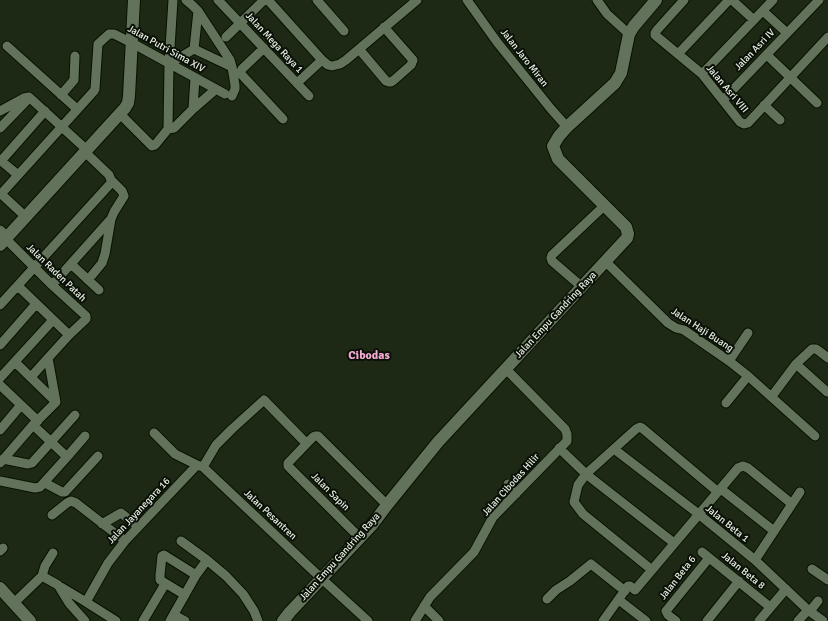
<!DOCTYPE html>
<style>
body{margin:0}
canvas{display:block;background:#1d2914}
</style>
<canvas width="828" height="621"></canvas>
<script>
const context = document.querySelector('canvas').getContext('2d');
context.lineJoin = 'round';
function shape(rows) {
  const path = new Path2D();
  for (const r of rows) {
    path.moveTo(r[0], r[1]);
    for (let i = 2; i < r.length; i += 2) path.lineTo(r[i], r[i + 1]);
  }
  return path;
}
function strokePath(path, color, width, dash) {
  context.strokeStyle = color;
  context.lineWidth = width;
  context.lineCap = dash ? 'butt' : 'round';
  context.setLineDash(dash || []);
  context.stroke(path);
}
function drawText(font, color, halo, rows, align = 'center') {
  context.font = font + ' Signika,sans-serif';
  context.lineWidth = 4;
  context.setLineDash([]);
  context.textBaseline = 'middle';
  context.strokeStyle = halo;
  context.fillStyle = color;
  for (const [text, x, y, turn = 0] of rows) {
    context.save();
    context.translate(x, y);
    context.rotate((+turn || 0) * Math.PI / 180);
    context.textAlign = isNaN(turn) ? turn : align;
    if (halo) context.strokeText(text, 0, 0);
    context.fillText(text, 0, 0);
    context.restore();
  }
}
const street = shape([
 [186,0,192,5,198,11,230,60,232,67,235,85,235,89,232,96],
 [218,0,309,96],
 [268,0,322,60,328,65,332,66,340,64,346,60,417,0],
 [317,0,344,31],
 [467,0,497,42,551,109,567,127],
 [597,0,607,14,629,34],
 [684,0,657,30,655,33,655,35,702,74,740,122,744,124,748,123,828,37],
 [732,0,754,20],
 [198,11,194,49,232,67],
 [763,11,787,33],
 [226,37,264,0],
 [7,46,77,109],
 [264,48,242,69,241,71,241,74,283,119],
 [359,49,386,81,389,82,391,82,394,80,411,65,413,60,384,27],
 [678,54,729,0],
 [767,55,817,103],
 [169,64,194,49],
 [702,74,773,0],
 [297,83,322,60],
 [61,95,74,80,75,56],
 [723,100,819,0],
 [764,105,780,120],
 [193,109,195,78],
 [0,111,24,98,29,97,87,150],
 [120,114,152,146,155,145,168,129,169,64,173,0],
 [0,128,28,99],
 [168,129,174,128,193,109,216,89],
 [0,160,18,175],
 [1,161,45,111],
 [0,193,26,217],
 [1,194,94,91,95,89,98,44,109,34,114,34,132,43,225,94],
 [0,230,8,237],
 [6,239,52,285,86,316,86,319,69,335,48,358,56,402],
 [606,262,668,323,676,328,684,330,729,361,748,376,815,436],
 [71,264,99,290],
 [88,280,102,263,105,254,111,219,114,212,124,196,122,191,111,180],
 [52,285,110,220],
 [18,286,69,335],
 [582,287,552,261,551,258,552,255,604,206],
 [0,305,111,183,111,180,109,175,85,152],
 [0,345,36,304],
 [729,361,748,333],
 [15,362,56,402],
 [796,364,827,392],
 [31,377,48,358],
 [0,378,53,320],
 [0,385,38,421],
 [772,396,796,364,812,349,816,349,819,351,828,358],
 [726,403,748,376],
 [33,425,67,457],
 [0,430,21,405],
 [154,433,175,454,197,465],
 [559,448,586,474,674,543],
 [614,449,696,512,755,560,808,610,823,621],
 [3,459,28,464,32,463,75,415],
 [0,463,33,425,56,402],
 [203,467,322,579,368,621],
 [203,467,216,445,232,429,264,400,306,443],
 [0,481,35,488,40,487,67,457,85,436],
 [45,483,62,492,65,492,98,456],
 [508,484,516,494],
 [721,489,774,531],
 [52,515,67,503,71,501,76,503,125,541],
 [102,524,121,513,126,517,138,527],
 [360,538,288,466,288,463,313,437,315,436,318,436,387,505],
 [181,541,207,560,226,576,243,594,254,611,258,621],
 [0,551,3,548],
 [702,552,770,607],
 [755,560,800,492],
 [812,569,828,580],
 [652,570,583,514,574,502,578,485,586,474,636,429,640,427,642,428,718,492],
 [42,576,45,566,53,553],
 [61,587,86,602,116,621],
 [185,595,160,580,160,575,162,556,164,555,196,575],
 [547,599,556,590,570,581,591,564,625,591],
 [619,600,646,621],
 [86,602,108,563,125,541,197,465,203,467],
 [14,603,42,576,58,585,69,603,85,621],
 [424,606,439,621],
 [810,611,818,601],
 [174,615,185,621],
 [143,621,165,584],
 [170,621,196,575,207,560],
 [415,621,430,597,474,552,493,517,567,441,567,434,565,429,506,369],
 [603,621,628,586,630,586,635,590,738,468,743,466,748,468,792,504],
 [676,621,668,615,666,611,709,558],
 [707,621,739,581],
 [759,621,786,589],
 [798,621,808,610]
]);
const secondary = shape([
 [0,245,125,108,128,103,129,96,134,0],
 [0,588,30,621],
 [283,621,290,612,372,525,387,505,438,442,627,238,628,234,626,227,558,159,553,146,559,136,567,127,615,83,621,73,629,34,634,26,656,0]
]);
strokePath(street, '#071101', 11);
strokePath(secondary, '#071101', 14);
strokePath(street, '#63725a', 9);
strokePath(secondary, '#63725a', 12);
drawText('10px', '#e8f0e3', '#0a1007', [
 ["Jalan Mega Raya 1",274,43,47],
 ["Jalan Putri Sima XIV",166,49,29],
 ["Jalan Asri IV",755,50,-46],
 ["Jalan Jaro Miran",524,58,52],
 ["Jalan Asri VIII",727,89,50],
 ["Jalan Raden Patah",56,273,44],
 ["Jalan Empu Gandring Raya",556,315,-47],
 ["Jalan Haji Buang",702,330,33],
 ["Jalan Cibodas Hilir",511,485,-48],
 ["Jalan Sapin",330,492,45],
 ["Jalan Jayanegara 16",139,511,-47],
 ["Jalan Pesantren",270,515,43],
 ["Jalan Beta 1",727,524,39],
 ["Jalan Empu Gandring Raya",340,557,-48],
 ["Jalan Beta 8",743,571,39],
 ["Jalan Beta 6",678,578,-52]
]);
drawText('bold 12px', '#f3abd4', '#0a1007', [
 ["Cibodas",369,356]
]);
</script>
